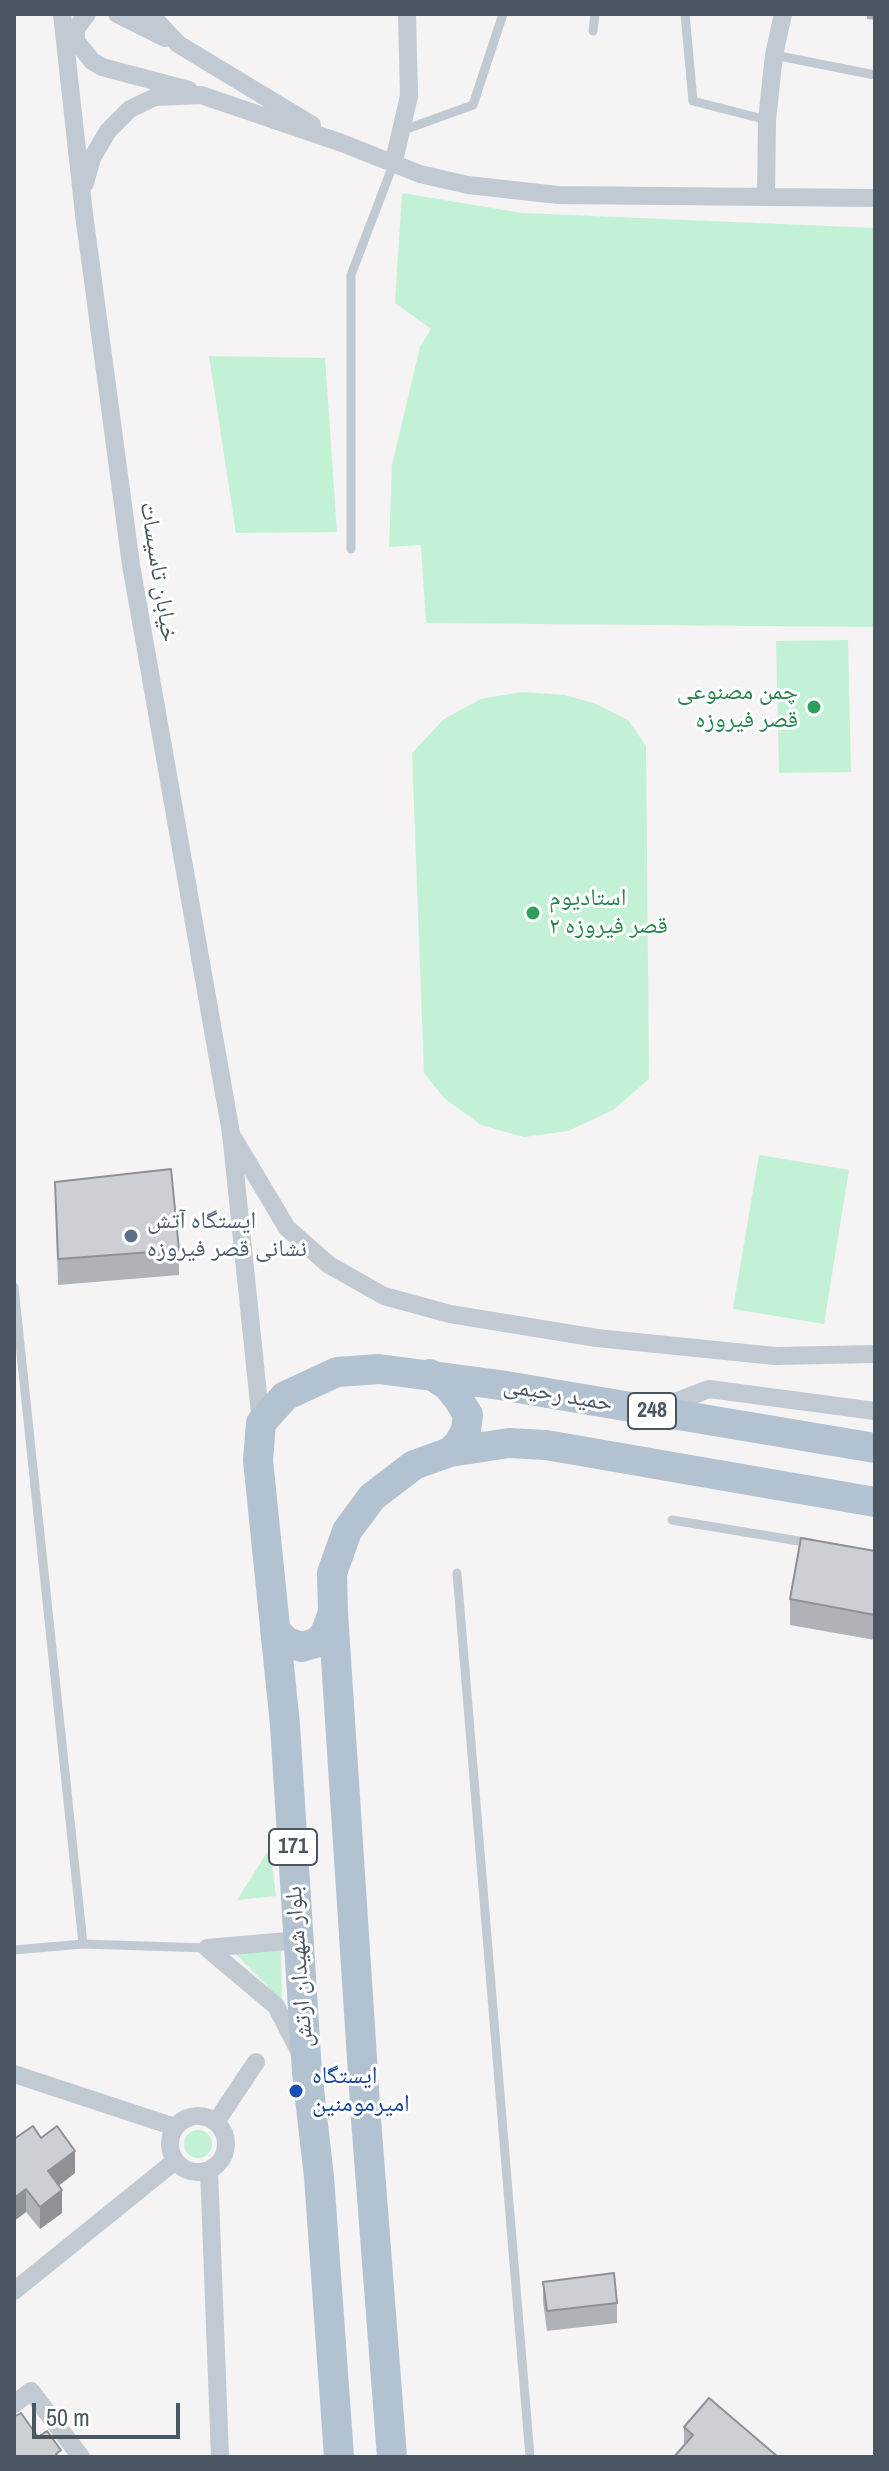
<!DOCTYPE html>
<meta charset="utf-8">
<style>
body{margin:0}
#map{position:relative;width:889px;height:2471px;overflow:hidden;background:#f5f3f3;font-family:"Archivo Narrow",sans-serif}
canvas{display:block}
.frame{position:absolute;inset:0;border:16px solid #4a5661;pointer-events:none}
.scale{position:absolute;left:32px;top:2403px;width:148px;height:36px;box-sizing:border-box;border:4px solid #4a5661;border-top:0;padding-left:10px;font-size:24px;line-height:28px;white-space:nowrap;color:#4a5661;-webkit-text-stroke:6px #fff;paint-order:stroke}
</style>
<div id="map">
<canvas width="889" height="2471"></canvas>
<div class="frame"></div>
<div class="scale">50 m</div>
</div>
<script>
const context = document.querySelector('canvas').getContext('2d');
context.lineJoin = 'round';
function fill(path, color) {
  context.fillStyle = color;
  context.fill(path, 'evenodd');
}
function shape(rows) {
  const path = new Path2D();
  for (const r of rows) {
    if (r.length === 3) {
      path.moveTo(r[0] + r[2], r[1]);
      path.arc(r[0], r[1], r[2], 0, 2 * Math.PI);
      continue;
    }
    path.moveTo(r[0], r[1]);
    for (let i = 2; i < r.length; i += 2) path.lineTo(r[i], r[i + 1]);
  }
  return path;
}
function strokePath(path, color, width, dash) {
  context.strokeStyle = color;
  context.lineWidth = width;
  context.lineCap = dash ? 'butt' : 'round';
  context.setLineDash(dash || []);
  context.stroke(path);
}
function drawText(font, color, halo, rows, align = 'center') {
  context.font = font + ' "Archivo Narrow","Noto Naskh Arabic",sans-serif';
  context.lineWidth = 6;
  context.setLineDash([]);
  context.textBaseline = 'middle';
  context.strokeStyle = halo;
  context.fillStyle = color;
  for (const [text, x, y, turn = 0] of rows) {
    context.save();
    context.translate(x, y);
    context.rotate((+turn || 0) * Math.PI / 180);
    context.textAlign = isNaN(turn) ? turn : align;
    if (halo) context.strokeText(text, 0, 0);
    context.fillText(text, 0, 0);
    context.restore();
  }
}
fill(shape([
 [402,193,522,213,875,228,875,627,426,623,421,545,389,547,392,465,420,347,431,329,395,303],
 [209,356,325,358,337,532,236,533],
 [848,640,851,772,779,773,776,641],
 [522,692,565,695,596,704,628,720,646,746,649,1079,613,1110,568,1131,524,1137,481,1125,444,1098,424,1073,412,753,444,719,481,699],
 [759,1155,849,1170,824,1324,733,1309],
 [270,1848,276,1896,237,1900],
 [281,1946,282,2001,233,1951],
 [198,2144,14]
]), '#c3f1d5');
strokePath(shape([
 [685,14,693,101,767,120],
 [593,31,595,14],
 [774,55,875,75],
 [401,131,473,105,503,14],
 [351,549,351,275,393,165],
 [14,1287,83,1944],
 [672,1520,811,1543],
 [457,1573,530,2457],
 [14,1950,83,1944,207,1948]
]), '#c1cad2', 9);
strokePath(shape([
 [62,14,84,214,131,565,231,1133,261,1423],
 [87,14,76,29,76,41,92,61,102,67,189,90],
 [117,14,165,38],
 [150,14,178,44,312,125],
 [393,165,409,96,407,14],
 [85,183,92,158,108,131,130,109,155,97,201,95,342,143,420,174,468,185,558,195,875,198],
 [766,196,767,120,774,55,783,14],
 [234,1139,287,1228,329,1265,384,1296,450,1314,597,1338,775,1356,875,1354],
 [659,1408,709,1389,875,1411],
 [207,1948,276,2006,299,2051],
 [207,1948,299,1940],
 [14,2074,175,2127],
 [198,2144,28],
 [216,2122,256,2062],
 [209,2170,220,2457],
 [14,2291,175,2161],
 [14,2404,31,2391,81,2457]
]), '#c1cad2', 18);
strokePath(shape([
 [430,1374,448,1386,459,1400,468,1415,466,1430,459,1443,450,1452],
 [275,1630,287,1642,302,1647,315,1643,324,1636,333,1613],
 [339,2457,319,2177,307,2072,285,1725,258,1460,261,1423,285,1396,337,1372,379,1369,500,1385,875,1448],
 [392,2457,366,2119,333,1613,332,1573,347,1531,372,1497,414,1465,450,1452,509,1443,546,1445,875,1502]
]), '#b3c2d1', 30);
fill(shape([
 [866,14,875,14,875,20,867,19,867,14],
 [55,1182,179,1250,179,1275,58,1285],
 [875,1551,875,1640,790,1625,790,1599],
 [41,2138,75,2173,58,2186,62,2213,40,2229,26,2212,14,2221],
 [543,2282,617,2303,617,2323,547,2331,543,2302],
 [684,2427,778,2457,684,2445]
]), '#b0b2b7');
fill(shape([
 [75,2151,75,2173,48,2194,48,2171],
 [26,2189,26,2212,14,2221,14,2198],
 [62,2190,62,2213,40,2229,40,2207]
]), '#909195');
const building = shape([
 [171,1169,179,1250,58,1259,55,1182,171,1169],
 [801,1538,875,1551,875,1615,790,1599,801,1538],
 [33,2126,41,2138,57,2126,75,2151,48,2171,62,2190,40,2207,26,2189,14,2198,14,2139,33,2126],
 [614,2273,617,2303,547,2311,543,2282,614,2273],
 [709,2398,778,2457,674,2457,693,2435,684,2427,709,2398],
 [21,2413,38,2437,47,2431,61,2450,56,2454,58,2457,14,2457,14,2417,21,2413]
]);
fill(building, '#cdcfd5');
strokePath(building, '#909195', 2);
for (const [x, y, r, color] of [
 [814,707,8,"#2e9e5b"],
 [533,913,8,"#2e9e5b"],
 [131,1236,8,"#5c6f8a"],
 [296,2091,8,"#1a4fb4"]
]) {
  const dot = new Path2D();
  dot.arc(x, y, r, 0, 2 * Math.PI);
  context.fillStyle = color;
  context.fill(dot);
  strokePath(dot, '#fff', 3);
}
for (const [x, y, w] of [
 [652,1411,48],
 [293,1847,48]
]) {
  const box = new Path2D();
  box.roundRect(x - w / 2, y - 18, w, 36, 6);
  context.fillStyle = '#fff';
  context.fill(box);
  strokePath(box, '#4a5661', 2);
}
drawText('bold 22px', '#4a5661', null, [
 ["248",652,1411],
 ["171",293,1847]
]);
drawText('24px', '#4a5661', '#fff', [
 ["خیابان تاسیسات",158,572,81],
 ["حمید رحیمی",558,1395,10],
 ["بلوار شهیدان ارتش",300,1967,-94]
]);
drawText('24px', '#27864d', '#fff', [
 ["چمن مصنوعی",798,693],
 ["قصر فیروزه",798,721],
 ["استادیوم",549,899,"left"],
 ["قصر فیروزه ۲",549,927,"left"]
], 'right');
drawText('24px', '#4e5e75', '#fff', [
 ["ایستگاه آتش",147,1222],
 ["نشانی قصر فیروزه",147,1250]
], 'left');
drawText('24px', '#164399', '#fff', [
 ["ایستگاه",312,2077],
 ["امیرمومنین",312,2105]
], 'left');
</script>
